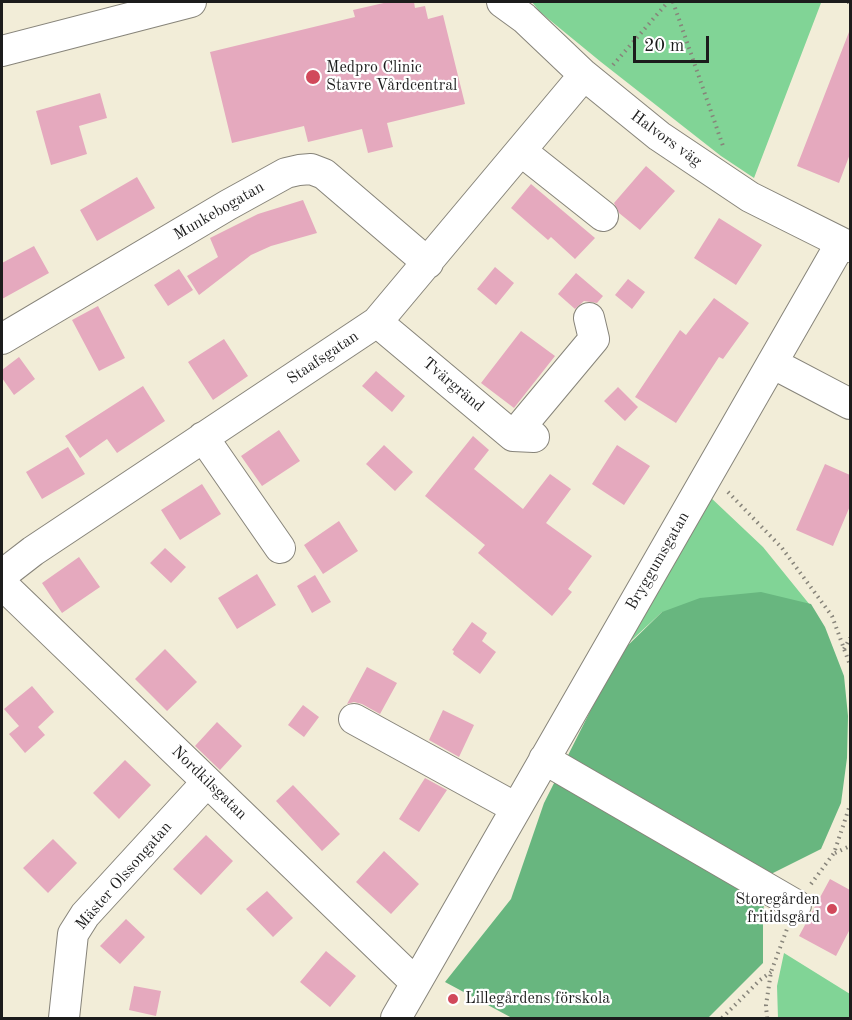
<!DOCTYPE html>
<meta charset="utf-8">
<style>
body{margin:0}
#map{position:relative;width:852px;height:1020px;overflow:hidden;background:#f2edd8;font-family:"Old Standard TT",serif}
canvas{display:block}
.frame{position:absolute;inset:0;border:3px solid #1c1c1c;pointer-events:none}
.scale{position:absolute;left:633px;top:36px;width:76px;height:27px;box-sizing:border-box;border:3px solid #1c1c1c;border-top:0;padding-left:8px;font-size:18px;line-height:21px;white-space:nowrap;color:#1c1c1c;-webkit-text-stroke:4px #fff;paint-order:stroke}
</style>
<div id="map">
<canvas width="852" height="1020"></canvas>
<div class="frame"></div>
<div class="scale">20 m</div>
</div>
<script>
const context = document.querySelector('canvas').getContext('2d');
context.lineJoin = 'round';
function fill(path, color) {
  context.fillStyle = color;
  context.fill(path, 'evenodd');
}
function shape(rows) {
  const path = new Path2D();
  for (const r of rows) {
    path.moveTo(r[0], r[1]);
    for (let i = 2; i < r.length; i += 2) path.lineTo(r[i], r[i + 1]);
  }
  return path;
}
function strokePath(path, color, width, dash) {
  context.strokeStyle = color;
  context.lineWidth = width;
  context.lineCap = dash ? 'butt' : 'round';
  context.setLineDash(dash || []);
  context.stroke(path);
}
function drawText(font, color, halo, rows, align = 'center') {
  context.font = font + ' "Old Standard TT",serif';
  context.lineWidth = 4.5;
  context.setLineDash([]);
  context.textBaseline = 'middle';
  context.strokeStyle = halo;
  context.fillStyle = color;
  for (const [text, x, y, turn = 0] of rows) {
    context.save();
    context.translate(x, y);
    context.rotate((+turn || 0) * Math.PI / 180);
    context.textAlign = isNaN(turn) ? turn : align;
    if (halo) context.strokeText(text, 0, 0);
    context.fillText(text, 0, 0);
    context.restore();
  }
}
fill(shape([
 [532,2,818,2,821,3,754,178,721,156,601,62,540,12],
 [709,496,763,547,810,605,662,612,619,652],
 [784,953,850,994,850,1018,778,1018,777,986]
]), '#81d496');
fill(shape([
 [761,592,811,604,825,627,844,676,848,716,847,758,841,803,821,849,767,876,763,913,763,963,708,1018,512,1018,445,982,511,899,544,803,619,654,662,612,700,598]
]), '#68b67f');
fill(shape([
 [388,2,414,2,415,8,425,6,428,19,443,15,465,104,387,123,393,147,368,153,362,129,308,142,304,126,232,143,210,52,355,17,353,10],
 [849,32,850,154,839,183,797,166],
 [100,93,107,118,79,126,87,154,51,165,36,111],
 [646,166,675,191,640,230,619,213,614,203],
 [137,177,155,208,97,241,80,210],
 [531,184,595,238,575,259,551,237,548,240,511,208],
 [303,200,317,233,271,246,251,255,199,295,187,276,218,257,210,238,258,214],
 [719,218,762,245,736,285,694,258],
 [34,246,49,273,2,299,2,263],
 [495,267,514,283,496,305,477,289],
 [179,269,193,290,168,306,154,285],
 [576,273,603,296,597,303,584,301,575,309,558,294],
 [628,279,645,292,632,309,615,295],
 [714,298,749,323,723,359,719,357,676,423,635,397,680,330,686,335],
 [98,306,125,358,99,371,72,320],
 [521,331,555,356,514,408,481,383],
 [224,339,248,376,213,400,188,362],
 [19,357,35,379,14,395,2,378,2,370],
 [376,371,405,396,392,412,362,386],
 [143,386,165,421,117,453,107,439,80,458,65,436],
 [618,387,638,407,625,421,604,401],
 [279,430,300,461,262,486,241,456],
 [473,436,489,450,474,469,523,509,550,474,571,489,546,523,592,556,568,589,572,592,552,616,478,553,485,545,425,496],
 [384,445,413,472,395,491,366,464],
 [617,445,650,466,624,505,592,484],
 [68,447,85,474,42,499,26,472],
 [825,464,850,475,850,506,833,546,796,530],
 [202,484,221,514,180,540,161,510],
 [339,521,358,551,323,574,304,545],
 [165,548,186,567,171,583,150,563],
 [79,557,100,587,62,613,42,583],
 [257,574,276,605,237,629,218,598],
 [315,575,331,602,312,613,297,586],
 [472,622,487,633,482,641,496,652,480,674,453,654,454,651,452,650],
 [165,649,197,682,167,711,135,679],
 [367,667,397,683,380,714,362,704,354,702,347,704],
 [32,686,54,712,38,727,45,735,25,753,9,734,19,726,4,709],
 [303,705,319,717,304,737,288,725],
 [443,710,474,725,459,757,429,740],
 [217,722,242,746,220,770,195,746],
 [125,760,151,785,119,819,93,793],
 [425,778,447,790,419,832,399,819],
 [293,785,340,834,322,851,276,801],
 [206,835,233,861,201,895,173,869],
 [53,839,77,863,48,893,23,868],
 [384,851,419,884,391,914,356,882],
 [830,879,850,890,850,929,836,956,799,936],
 [267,891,293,918,273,937,246,909],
 [126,919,145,937,120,964,100,946],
 [326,951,356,976,330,1007,300,982],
 [134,986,161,991,156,1016,129,1010]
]), '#e5a9be');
const minor = shape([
 [502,2,524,18,584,75,659,136,750,197,850,247],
 [2,51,191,2],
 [521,151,603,216],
 [377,322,513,436,534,437],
 [2,339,228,205,286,173,299,170,311,169,324,174,428,263],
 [772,363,850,404],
 [513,436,594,339,589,318],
 [203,437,280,548],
 [2,575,33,551,377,322,584,75],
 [2,584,416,983],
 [354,719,516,808],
 [544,759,796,905],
 [64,1018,73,934,85,915,207,782],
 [396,1018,841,243]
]);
strokePath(minor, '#87847a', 32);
strokePath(shape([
 [673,2,723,146],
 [847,2,850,2],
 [613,65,668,2],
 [728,492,782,548,832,616,850,665],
 [844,649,850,638],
 [835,853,850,846],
 [811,884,834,853,850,805],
 [722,1018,760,980,771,972],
 [767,1018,766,1005,771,972,787,929]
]), '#87847a', 4, [1.5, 4.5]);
strokePath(minor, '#fff', 30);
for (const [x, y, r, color] of [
 [313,77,8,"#d1495b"],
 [832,909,6,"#d1495b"],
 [453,999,6,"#d1495b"]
]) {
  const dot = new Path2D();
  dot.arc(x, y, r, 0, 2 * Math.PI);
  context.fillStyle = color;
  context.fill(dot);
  strokePath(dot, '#fff', 2);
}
drawText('16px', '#1c1c1c', '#fff', [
 ["Medpro Clinic",326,68],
 ["Stavre Vårdcentral",326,86],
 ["Storegården",820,900,"right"],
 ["fritidsgård",820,918,"right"],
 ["Lillegårdens förskola",465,999]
], 'left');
drawText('16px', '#1c1c1c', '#fff', [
 ["Halvors väg",666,139,36],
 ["Munkebogatan",219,211,-30],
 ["Staafsgatan",323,358,-34],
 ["Tvärgränd",453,385,40],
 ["Bryggumsgatan",658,561,-60],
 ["Nordkilsgatan",209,783,44],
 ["Mäster Olssongatan",124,876,-49]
]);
</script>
